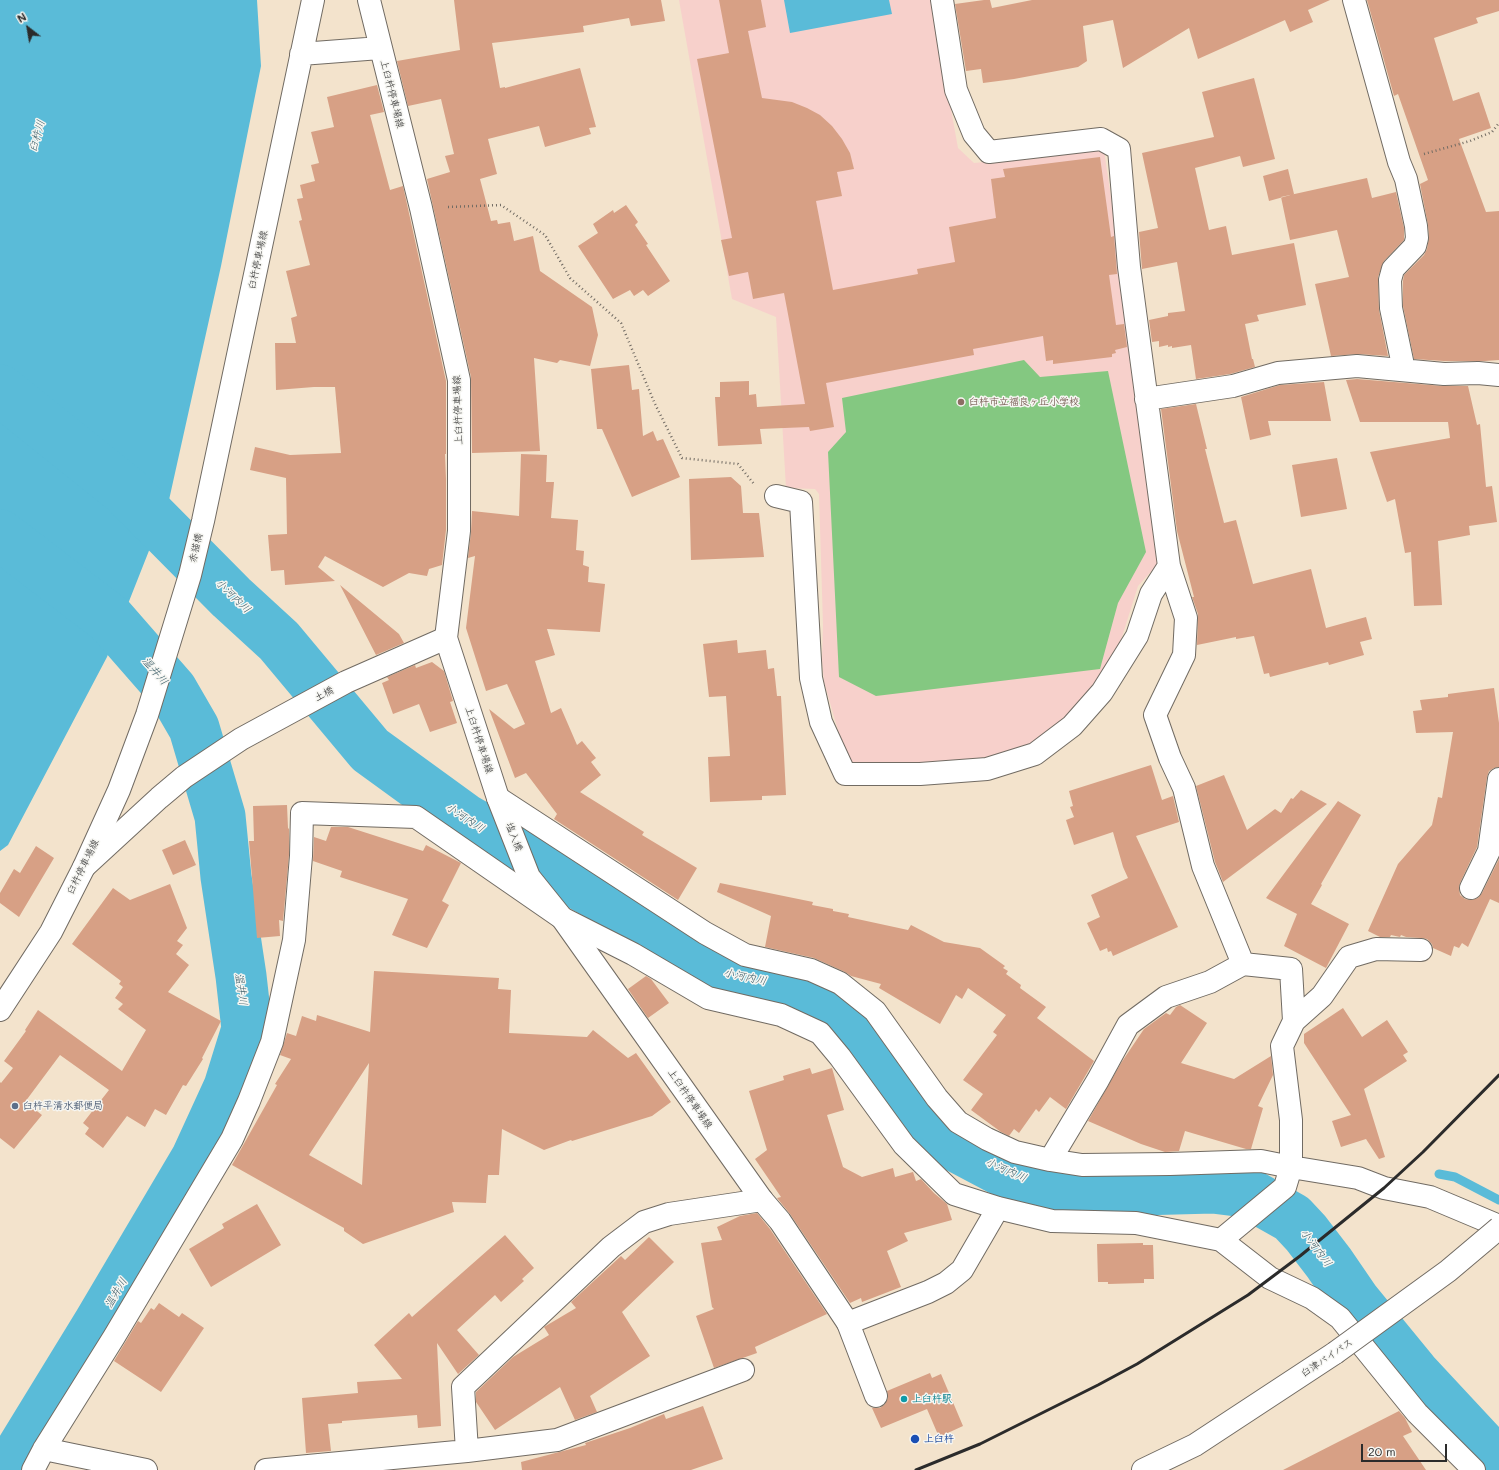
<!DOCTYPE html>
<meta charset="utf-8">
<style>
body{margin:0}
#map{position:relative;width:1499px;height:1470px;overflow:hidden;background:#f3e3cc;font-family:Mali,sans-serif}
canvas{display:block}
.north{position:absolute;left:8px;top:8px;width:40px;height:40px;-webkit-text-stroke:3px #f6f6f2;paint-order:stroke;rotate:329deg;font-size:11px;font-weight:700;line-height:16px;text-align:center;color:#2b2b2b}
.north::after{content:'';display:block;margin:auto;width:14px;height:18px;background:#2b2b2b;clip-path:polygon(50% 0,100% 100%,50% 72%,0 100%)}
.scale{position:absolute;left:1361px;top:1444px;width:86px;height:18px;box-sizing:border-box;border:2px solid #2b2b2b;border-top:0;padding-left:5px;font-size:12px;line-height:14px;white-space:nowrap;color:#2b2b2b;-webkit-text-stroke:3px #f6f6f2;paint-order:stroke}
</style>
<div id="map">
<canvas width="1499" height="1470"></canvas>
<div class="north">N</div>
<div class="scale">20 m</div>
</div>
<script>
const context = document.querySelector('canvas').getContext('2d');
context.lineJoin = 'round';
function fill(path, color) {
  context.fillStyle = color;
  context.fill(path, 'evenodd');
}
function shape(rows) {
  const path = new Path2D();
  for (const r of rows) {
    path.moveTo(r[0], r[1]);
    for (let i = 2; i < r.length; i += 2) path.lineTo(r[i], r[i + 1]);
  }
  return path;
}
function strokePath(path, color, width, dash) {
  context.strokeStyle = color;
  context.lineWidth = width;
  context.lineCap = dash ? 'butt' : 'round';
  context.setLineDash(dash || []);
  context.stroke(path);
}
function drawText(font, color, halo, rows, align = 'center') {
  context.font = font + ' Mali,"Klee One",sans-serif';
  context.lineWidth = 3;
  context.setLineDash([]);
  context.textBaseline = 'middle';
  context.strokeStyle = halo;
  context.fillStyle = color;
  for (const [text, x, y, turn = 0] of rows) {
    context.save();
    context.translate(x, y);
    context.rotate((+turn || 0) * Math.PI / 180);
    context.textAlign = isNaN(turn) ? turn : align;
    if (halo) context.strokeText(text, 0, 0);
    context.fillText(text, 0, 0);
    context.restore();
  }
}
fill(shape([
 [679,0,931,0,958,148,974,163,1104,150,1164,557,1138,586,1116,656,1076,714,1032,745,981,762,848,765,824,682,822,660,823,625,819,494,815,489,786,488,776,317,732,299]
]), '#f7d0cb');
fill(shape([
 [1024,360,1040,377,1108,371,1146,552,1118,603,1100,669,876,696,839,677,828,452,846,432,842,398]
]), '#84c881');
fill(shape([
 [0,0,257,0,261,66,221,266,169,500,107,657,8,845,0,851],
 [784,0,889,0,892,14,790,33]
]), '#5abbd8');
strokePath(shape([
 [1439,1174,1455,1177,1499,1200]
]), '#5abbd8', 9);
strokePath(shape([
 [0,390,125,490,231,597,279,641,370,750,465,819,656,928,717,971,811,991,853,1025,893,1076,918,1112,957,1147,1010,1175,1064,1192,1213,1188,1237,1191,1253,1196,1292,1218,1306,1233,1329,1263,1355,1301,1414,1373,1492,1457,1499,1469],
 [0,535,110,619,172,690,194,728,220,816,226,877,241,976,247,1029,229,1087,196,1159,99,1323,9,1470]
]), '#5abbd8', 51);
fill(shape([
 [454,0,661,0,665,21,631,26,629,18,583,26,584,32,492,43,500,88,505,87,505,88,580,68,596,127,589,128,591,134,545,147,539,126,488,139,497,174,480,179,491,221,497,220,498,224,510,222,514,241,533,236,540,271,592,307,598,335,590,366,560,360,557,363,534,358,540,451,472,453,471,377,427,179,450,172,445,156,454,154,441,99,408,106,397,61,460,50],
 [719,0,761,0,766,27,748,31,762,98,792,102,807,108,820,115,832,126,842,139,850,153,854,169,837,172,842,196,816,201,833,290,918,274,917,269,955,262,949,227,996,218,991,179,1005,177,1003,169,1100,157,1111,237,1114,236,1117,274,1109,275,1116,325,1124,324,1127,347,1115,350,1116,353,1112,354,1112,357,1053,364,1053,360,1046,361,1043,336,973,349,974,355,826,383,834,427,810,431,809,427,760,429,762,444,718,446,715,397,720,397,720,382,749,381,749,395,756,394,757,407,805,404,784,293,753,299,748,272,729,276,721,240,732,238,697,59,729,53],
 [984,0,990,0,992,8,1032,0,1330,0,1308,10,1313,22,1290,32,1285,20,1198,59,1189,28,1123,68,1113,20,1083,26,1087,61,1078,67,1014,79,983,83,981,69,966,71,955,4],
 [1367,0,1499,0,1499,11,1476,18,1478,23,1434,38,1453,101,1479,92,1491,128,1459,139,1486,212,1499,211,1499,360,1485,361,1444,361,1414,359,1403,306,1403,281,1404,275,1424,255,1427,249,1429,237,1428,225,1420,184,1428,180,1398,94,1394,96],
 [1254,78,1275,159,1243,167,1240,156,1195,168,1209,230,1226,226,1232,255,1294,243,1306,305,1257,315,1259,321,1245,324,1252,359,1253,359,1255,367,1230,374,1196,379,1191,345,1172,348,1172,346,1168,347,1168,345,1159,347,1159,341,1152,342,1149,320,1168,316,1168,313,1185,311,1177,262,1142,269,1139,232,1158,228,1142,153,1214,137,1202,92],
 [377,85,384,112,370,115,390,190,403,186,446,381,446,454,445,454,446,479,446,530,442,565,429,569,427,576,409,573,383,587,325,556,318,567,335,581,285,585,284,570,271,571,268,535,287,534,286,478,250,470,255,447,290,455,341,453,335,387,314,387,276,390,275,343,296,343,291,318,297,316,286,271,310,265,299,221,302,220,297,199,303,198,300,185,315,181,311,165,319,163,311,132,334,127,327,97],
 [1288,169,1294,194,1269,201,1263,176],
 [1367,178,1372,198,1396,192,1404,228,1404,240,1384,261,1378,277,1379,310,1388,356,1358,354,1331,356,1315,284,1349,277,1337,230,1290,240,1281,197],
 [626,205,638,222,635,225,648,244,646,245,670,281,648,296,643,290,634,296,630,290,613,299,578,246,598,233,593,224,613,210,614,213],
 [629,365,632,390,639,389,643,436,653,431,657,441,663,439,680,477,632,497,602,429,597,429,591,369],
 [1357,379,1443,386,1468,386,1477,425,1480,424,1486,487,1492,486,1497,522,1469,526,1470,535,1438,541,1442,605,1414,606,1411,552,1405,553,1395,499,1387,502,1370,452,1450,438,1448,422,1360,422,1346,380],
 [1324,382,1331,421,1268,421,1271,435,1250,440,1241,397,1280,385],
 [1196,404,1207,449,1205,449,1224,523,1236,520,1253,584,1311,569,1326,628,1366,617,1372,639,1360,642,1364,655,1329,665,1328,662,1270,677,1269,673,1264,674,1254,636,1236,639,1236,637,1197,645,1198,614,1192,597,1194,597,1177,531,1161,409],
 [521,454,547,455,546,482,554,482,551,518,578,520,576,550,584,551,583,565,589,567,588,582,605,584,600,632,547,629,555,655,535,661,551,713,561,708,577,745,582,741,596,758,591,762,601,775,580,792,644,832,642,835,697,868,678,900,554,819,557,814,526,773,515,778,489,709,514,729,525,724,507,684,486,691,466,628,475,556,468,558,471,532,472,511,519,516],
 [1337,458,1347,509,1301,517,1292,465],
 [731,477,741,486,743,513,759,513,764,557,691,560,689,479],
 [340,585,399,634,404,643,376,655],
 [737,640,738,653,766,650,768,669,774,668,777,696,781,696,786,795,762,796,762,800,710,802,708,757,730,756,726,696,709,697,703,644],
 [432,662,444,671,453,701,450,702,457,723,430,732,419,704,393,714,382,683,389,680,387,677,415,665,416,668],
 [1494,688,1499,723,1499,767,1494,768,1489,771,1487,777,1477,847,1460,883,1459,888,1460,895,1465,899,1471,900,1478,898,1482,893,1499,859,1499,903,1490,899,1468,947,1462,943,1459,948,1454,946,1451,956,1433,948,1432,944,1427,939,1421,938,1406,937,1401,935,1400,937,1391,935,1390,937,1380,937,1368,931,1398,864,1432,825,1438,797,1442,798,1453,732,1416,733,1413,711,1422,710,1420,700,1448,697,1448,694],
 [1151,765,1162,800,1173,796,1179,822,1136,836,1178,927,1113,956,1111,951,1108,952,1107,948,1100,951,1087,923,1100,917,1091,895,1128,878,1123,867,1113,832,1074,845,1066,820,1074,817,1070,807,1073,806,1069,791],
 [1224,775,1247,830,1275,809,1281,813,1291,798,1293,799,1301,790,1327,804,1223,882,1215,862,1196,786],
 [1338,801,1361,815,1321,884,1322,885,1311,904,1349,924,1326,968,1284,946,1297,914,1266,898],
 [287,805,288,828,289,829,289,855,283,921,279,920,280,936,257,938,249,841,254,841,253,806],
 [331,827,348,827,423,851,426,845,461,863,442,901,449,905,427,948,392,935,408,899,340,877,342,871,313,861,314,837,326,841],
 [185,840,196,865,173,875,162,850],
 [36,846,54,858,19,917,0,903,0,893,14,869,20,873],
 [720,883,813,902,812,905,833,909,833,911,849,914,848,917,908,930,911,925,944,942,980,948,1005,966,1003,968,1008,971,1006,974,1021,985,1020,988,1046,1007,1037,1018,1094,1061,1066,1109,1050,1097,1039,1112,1036,1109,1019,1133,1014,1129,1009,1136,1001,1132,971,1110,983,1094,963,1080,997,1035,993,1032,1006,1015,968,988,962,999,956,995,940,1024,879,988,881,984,851,976,845,972,814,958,765,947,771,916,717,892],
 [170,884,187,928,177,941,183,945,176,954,189,965,168,992,221,1021,202,1058,203,1059,186,1086,183,1085,166,1115,155,1109,145,1127,127,1116,103,1148,85,1134,89,1128,83,1123,109,1090,60,1055,25,1102,42,1115,14,1149,0,1138,0,1082,1,1083,13,1068,4,1061,26,1031,25,1030,38,1010,122,1071,146,1030,118,1009,123,1004,115,998,123,987,119,984,121,981,72,944,113,888,130,900],
 [374,971,499,978,498,989,511,990,509,1033,587,1037,593,1030,628,1058,636,1053,671,1102,652,1116,572,1141,571,1140,544,1150,502,1129,499,1175,488,1175,486,1203,452,1202,454,1212,363,1244,344,1231,344,1228,232,1165,277,1085,275,1084,291,1059,280,1055,287,1033,296,1036,302,1016,316,1021,317,1015,370,1032],
 [369,1063,362,1185,309,1155],
 [646,976,651,979,669,1003,648,1018,628,989],
 [1180,1005,1207,1023,1181,1063,1234,1079,1271,1056,1273,1075,1258,1106,1263,1108,1251,1149,1246,1149,1185,1131,1179,1151,1165,1152,1141,1144,1088,1121,1121,1063,1144,1029,1166,1013,1170,1015,1176,1007],
 [1343,1008,1362,1037,1387,1020,1408,1052,1403,1055,1407,1061,1364,1089,1385,1157,1379,1159,1366,1139,1341,1147,1332,1121,1351,1115,1304,1043,1304,1034],
 [810,1068,812,1074,832,1068,844,1110,827,1115,843,1167,862,1177,893,1168,895,1177,913,1172,916,1181,921,1179,934,1193,947,1204,952,1220,904,1233,908,1241,887,1251,901,1287,862,1302,861,1298,850,1303,790,1214,777,1198,781,1197,755,1159,767,1150,749,1091,784,1080,783,1076],
 [257,1204,281,1245,211,1287,189,1249,224,1228,222,1224],
 [757,1213,770,1229,827,1314,755,1347,757,1353,714,1368,696,1316,714,1309,712,1307,701,1243,722,1240,717,1227,740,1216],
 [505,1235,534,1268,522,1279,524,1281,501,1302,495,1295,457,1330,479,1355,458,1374,437,1343,441,1426,418,1428,417,1415,342,1421,342,1423,328,1424,331,1451,306,1453,302,1398,358,1393,357,1382,402,1379,374,1345,409,1313,412,1317],
 [649,1237,674,1262,622,1312,650,1356,590,1396,597,1412,575,1420,560,1387,495,1430,476,1402,476,1392,513,1357,549,1335,544,1327,576,1308,571,1302,621,1256,625,1260],
 [1143,1243,1143,1245,1153,1245,1154,1279,1144,1279,1144,1283,1108,1284,1108,1282,1098,1282,1097,1244],
 [159,1303,179,1317,182,1313,204,1328,161,1392,114,1361,138,1321,141,1323,151,1308,154,1310],
 [930,1373,932,1378,941,1374,963,1426,939,1437,927,1409,881,1428,872,1408,880,1408,885,1404,888,1398,887,1391],
 [703,1406,723,1459,691,1470,522,1470,521,1462,586,1445,585,1443,630,1428,664,1414,666,1419],
 [1399,1411,1405,1418,1412,1432,1403,1436,1426,1470,1283,1470]
]), '#d7a085');
const minor = shape([
 [942,0,956,90,974,134,989,152,1101,139,1119,149,1129,267,1169,566,1186,618,1184,655,1155,715,1170,758,1184,788,1203,866,1243,964,1291,969,1294,1021],
 [1354,0,1399,162,1406,179,1416,226,1417,238,1415,246,1393,269,1390,280,1391,308,1404,370],
 [1146,399,1233,386,1278,373,1357,366,1444,374,1478,373,1499,375],
 [776,496,801,502,811,678,821,722,845,774,920,774,987,769,1035,754,1072,726,1102,692,1137,636,1151,594,1169,566],
 [498,798,705,933,745,955,811,970,840,983,875,1011,937,1098,958,1122,987,1139,1015,1152,1050,1160,1082,1165,1170,1164,1261,1161,1291,1167,1291,1120,1282,1046,1294,1021,1322,996,1349,957,1376,949,1421,950],
 [84,867,159,798,184,777,241,739,346,682,446,638],
 [1471,888,1489,851,1499,779],
 [1050,1160,1098,1080,1128,1025,1166,997,1210,982,1243,964],
 [1221,1240,1285,1187,1291,1167,1358,1178,1384,1188,1430,1197,1499,1226],
 [876,1396,848,1323,928,1292,946,1283,962,1270,998,1208],
 [44,1449,146,1470],
 [467,1451,463,1387,611,1247,644,1222,669,1214,762,1200],
 [33,1470,44,1449,114,1337,232,1139,249,1101,272,1042,294,940,301,856,302,813,416,817,562,918,633,954,708,998,781,1015,820,1033,840,1057,904,1145,954,1194,998,1208,1052,1221,1136,1223,1221,1240,1270,1278,1312,1298,1340,1318,1417,1413,1474,1470],
 [266,1470,467,1451,557,1440,743,1370]
]);
const major = shape([
 [369,0,421,208,459,380,459,531,446,638,498,798,529,877,562,918,762,1200,780,1221,848,1323],
 [301,54,380,48],
 [0,1010,51,932,84,867,119,790,147,715,190,575,203,521,313,0]
]);
const highway = shape([
 [1143,1470,1195,1445,1335,1353]
]);
strokePath(minor, '#716b63', 24);
strokePath(major, '#716b63', 24);
strokePath(highway, '#716b63', 24);
strokePath(shape([
 [1424,154,1470,141,1492,132,1499,123],
 [448,207,501,205,545,235,570,278,621,323,655,404,682,458,738,464,754,484]
]), '#716b63', 2.5, [1, 3]);
strokePath(minor, '#fff', 22);
strokePath(major, '#fff', 22);
strokePath(highway, '#fff', 22);
strokePath(shape([
 [916,1470,980,1444,1098,1385,1137,1364,1248,1295,1300,1256,1384,1188,1423,1152,1499,1075]
]), '#2b2b2b', 3);
const highwayBridge = shape([
 [1335,1353,1448,1271,1499,1228]
]);
strokePath(highwayBridge, '#716b63', 24, []);
strokePath(highwayBridge, '#fff', 22);
for (const [x, y, r, color] of [
 [961,402,4,"#8d6e63"],
 [15,1106,4,"#5c6f8a"],
 [904,1399,4,"#0f9aa8"],
 [915,1439,5,"#1a4fb4"]
]) {
  const dot = new Path2D();
  dot.arc(x, y, r, 0, 2 * Math.PI);
  context.fillStyle = color;
  context.fill(dot);
  strokePath(dot, '#f6f6f2', 1.5);
}
drawText('10px', '#2b2b2b', '#f6f6f2', [
 ["上臼杵停車場線",392,94,76],
 ["臼杵停車場線",258,260,-78],
 ["上臼杵停車場線",458,410,-92],
 ["赤猫橋",196,548,-77],
 ["土橋",324,694,-28],
 ["上臼杵停車場線",479,740,72],
 ["塩入橋",514,837,69],
 ["臼杵停車場線",83,867,-64],
 ["上臼杵停車場線",690,1099,55],
 ["臼津バイパス",1327,1358,-34]
]);
drawText('bold 10px', '#785e54', '#f6f6f2', [
 ["臼杵市立福良ヶ丘小学校",969,402]
], 'left');
drawText('bold 10px', '#4e5e75', '#f6f6f2', [
 ["臼杵平清水郵便局",23,1106]
], 'left');
drawText('bold 10px', '#0d838f', '#f6f6f2', [
 ["上臼杵駅",912,1399]
], 'left');
drawText('bold 10px', '#164399', '#f6f6f2', [
 ["上臼杵",924,1439]
], 'left');
drawText('italic 11px', '#3b5d68', '#f6f6f2', [
 ["臼杵川",37,136,-74],
 ["小河内川",233,596,44],
 ["温井川",155,671,49],
 ["小河内川",465,818,33],
 ["小河内川",745,977,12],
 ["温井川",241,989,82],
 ["小河内川",1006,1170,24],
 ["小河内川",1316,1248,53],
 ["温井川",116,1293,-59]
]);
</script>
